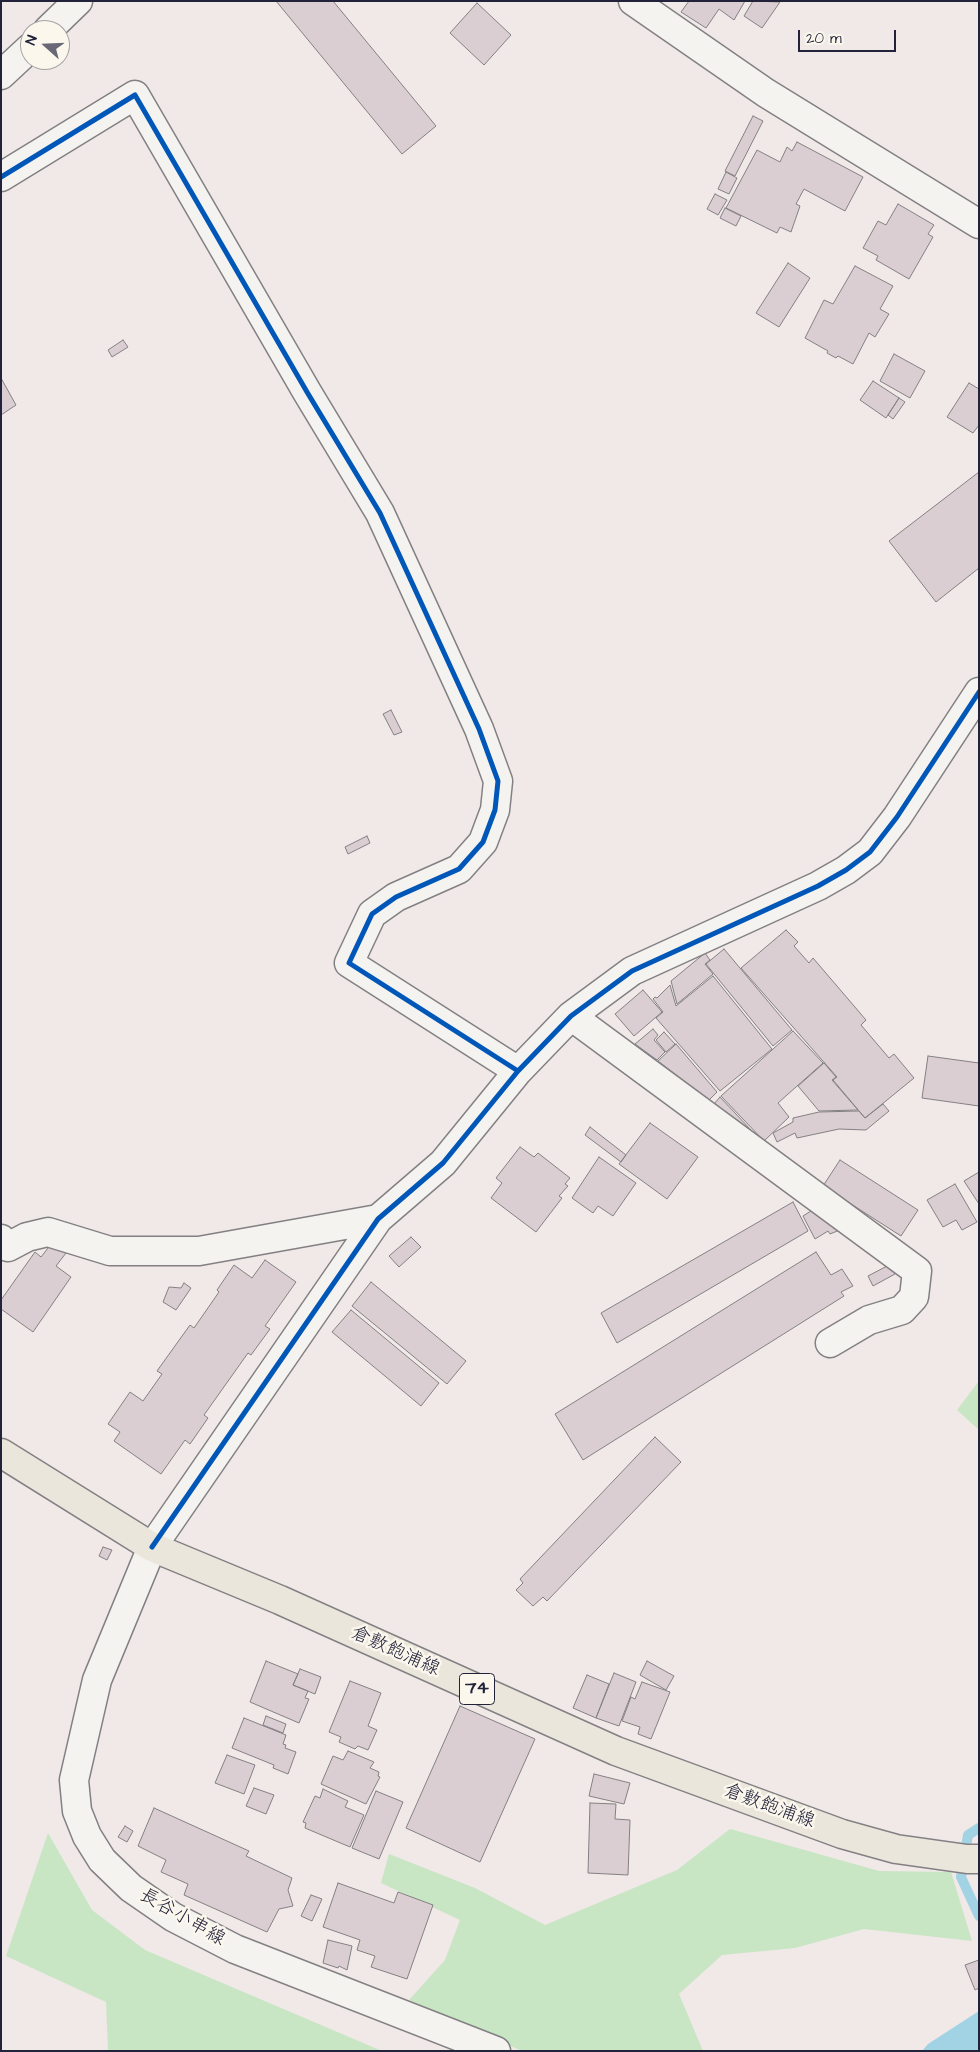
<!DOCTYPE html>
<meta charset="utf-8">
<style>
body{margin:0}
#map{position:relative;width:980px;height:2052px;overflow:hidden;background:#f0e9e7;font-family:"Architects Daughter",sans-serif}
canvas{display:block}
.frame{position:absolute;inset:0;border:2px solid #22223b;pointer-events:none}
.north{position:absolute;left:20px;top:20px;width:50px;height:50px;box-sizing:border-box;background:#fbf7ec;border:1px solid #a4a2a5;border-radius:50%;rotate:290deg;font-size:14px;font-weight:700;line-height:20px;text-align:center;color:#22223b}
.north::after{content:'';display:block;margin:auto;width:18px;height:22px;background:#6a6877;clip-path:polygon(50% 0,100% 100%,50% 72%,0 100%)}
.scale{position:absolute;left:798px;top:30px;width:98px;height:22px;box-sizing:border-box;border:2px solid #22223b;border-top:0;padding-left:6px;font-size:15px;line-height:18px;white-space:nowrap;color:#22223b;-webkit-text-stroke:4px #fbf7ec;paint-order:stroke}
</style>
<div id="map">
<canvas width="980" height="2052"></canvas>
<div class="frame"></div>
<div class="north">N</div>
<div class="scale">20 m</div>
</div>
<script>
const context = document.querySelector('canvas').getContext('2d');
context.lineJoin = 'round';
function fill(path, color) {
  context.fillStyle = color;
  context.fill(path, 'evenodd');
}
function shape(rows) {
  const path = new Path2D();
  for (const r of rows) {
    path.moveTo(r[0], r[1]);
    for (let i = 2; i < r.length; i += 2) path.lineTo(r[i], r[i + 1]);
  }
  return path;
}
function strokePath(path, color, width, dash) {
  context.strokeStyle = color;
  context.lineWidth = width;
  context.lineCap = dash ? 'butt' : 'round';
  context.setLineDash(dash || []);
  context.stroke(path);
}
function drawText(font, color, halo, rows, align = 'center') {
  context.font = font + ' "Architects Daughter","Klee One",sans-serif';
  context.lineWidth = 5;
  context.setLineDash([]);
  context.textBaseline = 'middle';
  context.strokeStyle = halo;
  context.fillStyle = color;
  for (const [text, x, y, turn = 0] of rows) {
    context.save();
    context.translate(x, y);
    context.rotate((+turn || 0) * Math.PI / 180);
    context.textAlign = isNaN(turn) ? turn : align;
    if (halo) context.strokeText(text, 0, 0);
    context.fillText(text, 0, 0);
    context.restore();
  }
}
fill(shape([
 [979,1381,979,1430,957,1410],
 [730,1829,879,1871,951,1872,972,1941,864,1929,795,1948,722,1955,679,1994,703,2051,522,2051,409,2000,445,1960,460,1920,381,1883,389,1854,475,1888,545,1925,677,1870],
 [48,1833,92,1910,145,1950,382,2051,108,2051,106,2002,6,1956]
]), '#c8e5c4');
fill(shape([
 [979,2011,979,2051,922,2051,928,2044]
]), '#a2d3e4');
strokePath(shape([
 [979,1828,968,1835,961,1877,979,1916]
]), '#a2d3e4', 10);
const building = shape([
 [276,1,333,1,436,126,402,154,276,1],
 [689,1,745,1,734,20,719,9,706,28,681,12,689,1],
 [753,1,780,2,762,28,744,16,753,1],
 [477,3,511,35,484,65,450,33,477,3],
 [753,116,763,121,735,176,725,171,753,116],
 [797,142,863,177,845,211,804,189,796,204,800,206,791,232,780,227,777,233,726,208,757,150,780,162,787,147,792,151,797,142],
 [726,172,737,178,729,194,718,189,726,172],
 [715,194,727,200,718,215,707,209,715,194],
 [898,204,934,225,928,234,933,237,909,279,876,260,878,256,863,248,878,221,886,225,898,204],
 [725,208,741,216,736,226,720,218,725,208],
 [788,263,810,278,779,327,756,313,788,263],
 [855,266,893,286,880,309,889,314,875,337,869,333,853,364,838,356,836,358,827,353,828,351,805,338,824,300,833,304,855,266],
 [123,340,128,347,112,357,108,350,123,340],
 [894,354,925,371,910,398,880,381,894,354],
 [1,378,16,405,1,415,1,378],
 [873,381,899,398,886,418,860,400,873,381],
 [969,383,979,389,979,425,973,433,947,417,969,383],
 [899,398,905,402,893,419,888,415,899,398],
 [979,472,979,568,936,602,889,541,979,472],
 [391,710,402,732,394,735,383,714,391,710],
 [367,836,370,843,348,854,345,847,367,836],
 [786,930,798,942,794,946,809,963,813,958,866,1020,861,1025,889,1058,894,1054,914,1078,865,1118,833,1080,837,1077,741,968,786,930],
 [724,949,792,1030,773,1046,706,964,724,949],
 [705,953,710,960,705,964,713,974,677,1004,671,981,705,953],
 [713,976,772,1049,720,1091,656,1018,663,1012,653,999,655,997,657,998,670,985,676,1006,713,976],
 [643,990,662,1012,634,1036,615,1014,643,990],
 [653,1029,658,1035,654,1040,665,1052,657,1060,635,1044,653,1029],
 [793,1031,823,1063,778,1103,789,1117,764,1141,721,1096,793,1031],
 [664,1032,675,1044,666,1052,656,1040,664,1032],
 [676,1044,717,1092,709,1100,658,1061,676,1044],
 [928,1056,979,1063,979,1106,922,1098,928,1056],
 [824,1063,836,1077,832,1080,858,1110,819,1111,798,1086,824,1063],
 [720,1097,751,1130,750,1132,714,1104,720,1097],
 [883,1104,889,1111,866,1130,839,1129,797,1138,795,1133,777,1142,773,1133,793,1122,793,1118,819,1112,859,1111,865,1118,883,1104],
 [650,1123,698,1157,667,1199,619,1164,650,1123],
 [590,1127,626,1155,621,1162,585,1135,590,1127],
 [520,1147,534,1157,538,1153,570,1178,565,1184,568,1186,559,1196,562,1198,536,1232,491,1198,502,1183,496,1178,520,1147],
 [599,1157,636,1183,613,1216,598,1206,593,1213,572,1198,599,1157],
 [840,1160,918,1210,901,1236,823,1186,840,1160],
 [979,1172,979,1204,964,1181,979,1172],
 [955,1184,977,1222,962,1230,956,1220,943,1227,927,1200,955,1184],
 [793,1202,808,1231,617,1343,601,1313,793,1202],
 [819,1206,847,1227,830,1234,828,1231,815,1239,803,1216,819,1206],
 [411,1237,421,1247,399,1267,389,1256,411,1237],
 [52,1243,66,1253,56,1266,71,1277,33,1332,1,1309,1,1300,35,1252,41,1257,52,1243],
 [816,1252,831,1275,842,1269,853,1286,841,1292,844,1296,583,1460,555,1414,816,1252],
 [265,1260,296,1282,265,1326,270,1329,251,1355,248,1353,204,1415,208,1418,190,1444,185,1440,161,1474,114,1441,120,1432,108,1424,130,1392,143,1401,162,1374,157,1371,190,1325,194,1328,219,1292,217,1290,234,1265,252,1278,265,1260],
 [889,1265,895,1274,873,1286,868,1276,889,1265],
 [371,1282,466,1361,447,1384,352,1306,371,1282],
 [184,1283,191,1288,176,1310,163,1302,169,1287,181,1288,184,1283],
 [351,1310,439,1383,421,1406,332,1332,351,1310],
 [655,1437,681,1462,547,1601,543,1597,533,1606,516,1590,523,1583,520,1579,655,1437],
 [103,1547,112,1550,107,1560,99,1556,103,1547],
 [266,1661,298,1674,293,1685,308,1691,305,1698,309,1699,299,1723,250,1702,266,1661],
 [647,1661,674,1676,666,1690,640,1675,647,1661],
 [300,1669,321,1677,315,1694,293,1685,300,1669],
 [614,1673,636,1682,619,1726,596,1718,614,1673],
 [587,1675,609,1684,596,1718,573,1708,587,1675],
 [350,1681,381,1693,368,1726,377,1730,368,1750,358,1746,355,1749,339,1742,341,1737,329,1732,350,1681],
 [642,1682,670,1692,651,1739,638,1734,640,1727,622,1721,631,1697,635,1699,642,1682],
 [460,1706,535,1739,480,1862,406,1828,460,1706],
 [266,1716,286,1724,283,1733,263,1725,266,1716],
 [244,1718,286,1735,283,1744,286,1745,285,1748,296,1752,288,1774,273,1768,274,1765,232,1748,244,1718],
 [348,1751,374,1762,370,1768,379,1772,378,1776,380,1777,366,1804,321,1784,333,1756,343,1760,348,1751],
 [227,1755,255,1765,244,1794,215,1783,227,1755],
 [594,1774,630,1783,624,1804,589,1796,594,1774],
 [254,1788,274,1795,266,1814,246,1806,254,1788],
 [323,1789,348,1801,345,1807,364,1815,350,1847,305,1828,306,1823,303,1822,315,1796,320,1798,323,1789],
 [376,1791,403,1802,379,1859,352,1848,376,1791],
 [590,1803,616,1804,615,1819,630,1820,628,1875,588,1873,590,1803],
 [154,1808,249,1851,246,1856,292,1878,288,1890,293,1906,279,1909,267,1932,184,1895,188,1884,161,1872,166,1860,138,1846,154,1808],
 [125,1826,133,1831,127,1842,118,1837,125,1826],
 [338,1883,394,1903,398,1892,433,1905,407,1979,371,1967,375,1956,357,1950,360,1940,323,1927,338,1883],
 [311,1895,322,1899,312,1921,301,1916,311,1895],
 [328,1940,352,1946,347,1970,339,1966,338,1968,323,1963,328,1940],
 [979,1960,979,1988,975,1990,965,1965,979,1960]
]);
fill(building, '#dbced2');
strokePath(building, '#838084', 1);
const street = shape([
 [633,1,766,93,979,224],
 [48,30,78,1],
 [1,75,30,48],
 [1,177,135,95,307,392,380,513,479,729,498,781,495,810,483,842,459,869,396,897,372,914,349,963,518,1071],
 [571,1016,917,1271,914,1297,902,1310,869,1320,830,1343],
 [1,1239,8,1247,27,1237,48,1232,110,1251,199,1251,378,1219],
 [152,1547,378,1219,443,1163,518,1071,571,1016,632,971,818,886,846,870,870,852,897,817,979,692]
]);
const secondary = shape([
 [152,1547,97,1680,74,1780,77,1811,87,1836,102,1860,131,1888,173,1917,235,1949,496,2051]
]);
const primary = shape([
 [1,1453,152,1547,280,1600,616,1751,842,1834,896,1849,967,1859,979,1859]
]);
strokePath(street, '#838084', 31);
strokePath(secondary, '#838084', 31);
strokePath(primary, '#838084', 31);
strokePath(street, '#f5f3f0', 28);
strokePath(secondary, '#f5f3f0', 28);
strokePath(primary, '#ebe6dc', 28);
strokePath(shape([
 [1,177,135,95,307,392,380,513,479,729,498,781,495,810,483,842,459,869,396,897,372,914,349,963,518,1071],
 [152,1547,378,1219,443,1163,518,1071,571,1016,632,971,818,886,846,870,870,852,897,817,979,692]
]), '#0057b8', 5);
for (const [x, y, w] of [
 [477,1689,35]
]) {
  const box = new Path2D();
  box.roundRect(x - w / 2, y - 15.5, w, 31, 4);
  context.fillStyle = '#fbf7ec';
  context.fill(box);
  strokePath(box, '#22223b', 1);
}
drawText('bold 18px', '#22223b', null, [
 ["74",477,1689]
]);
drawText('19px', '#22223b', '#fbf7ec', [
 ["倉敷飽浦線",395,1652,24],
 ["倉敷飽浦線",769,1807,20],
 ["長谷小串線",182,1918,30]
]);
</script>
